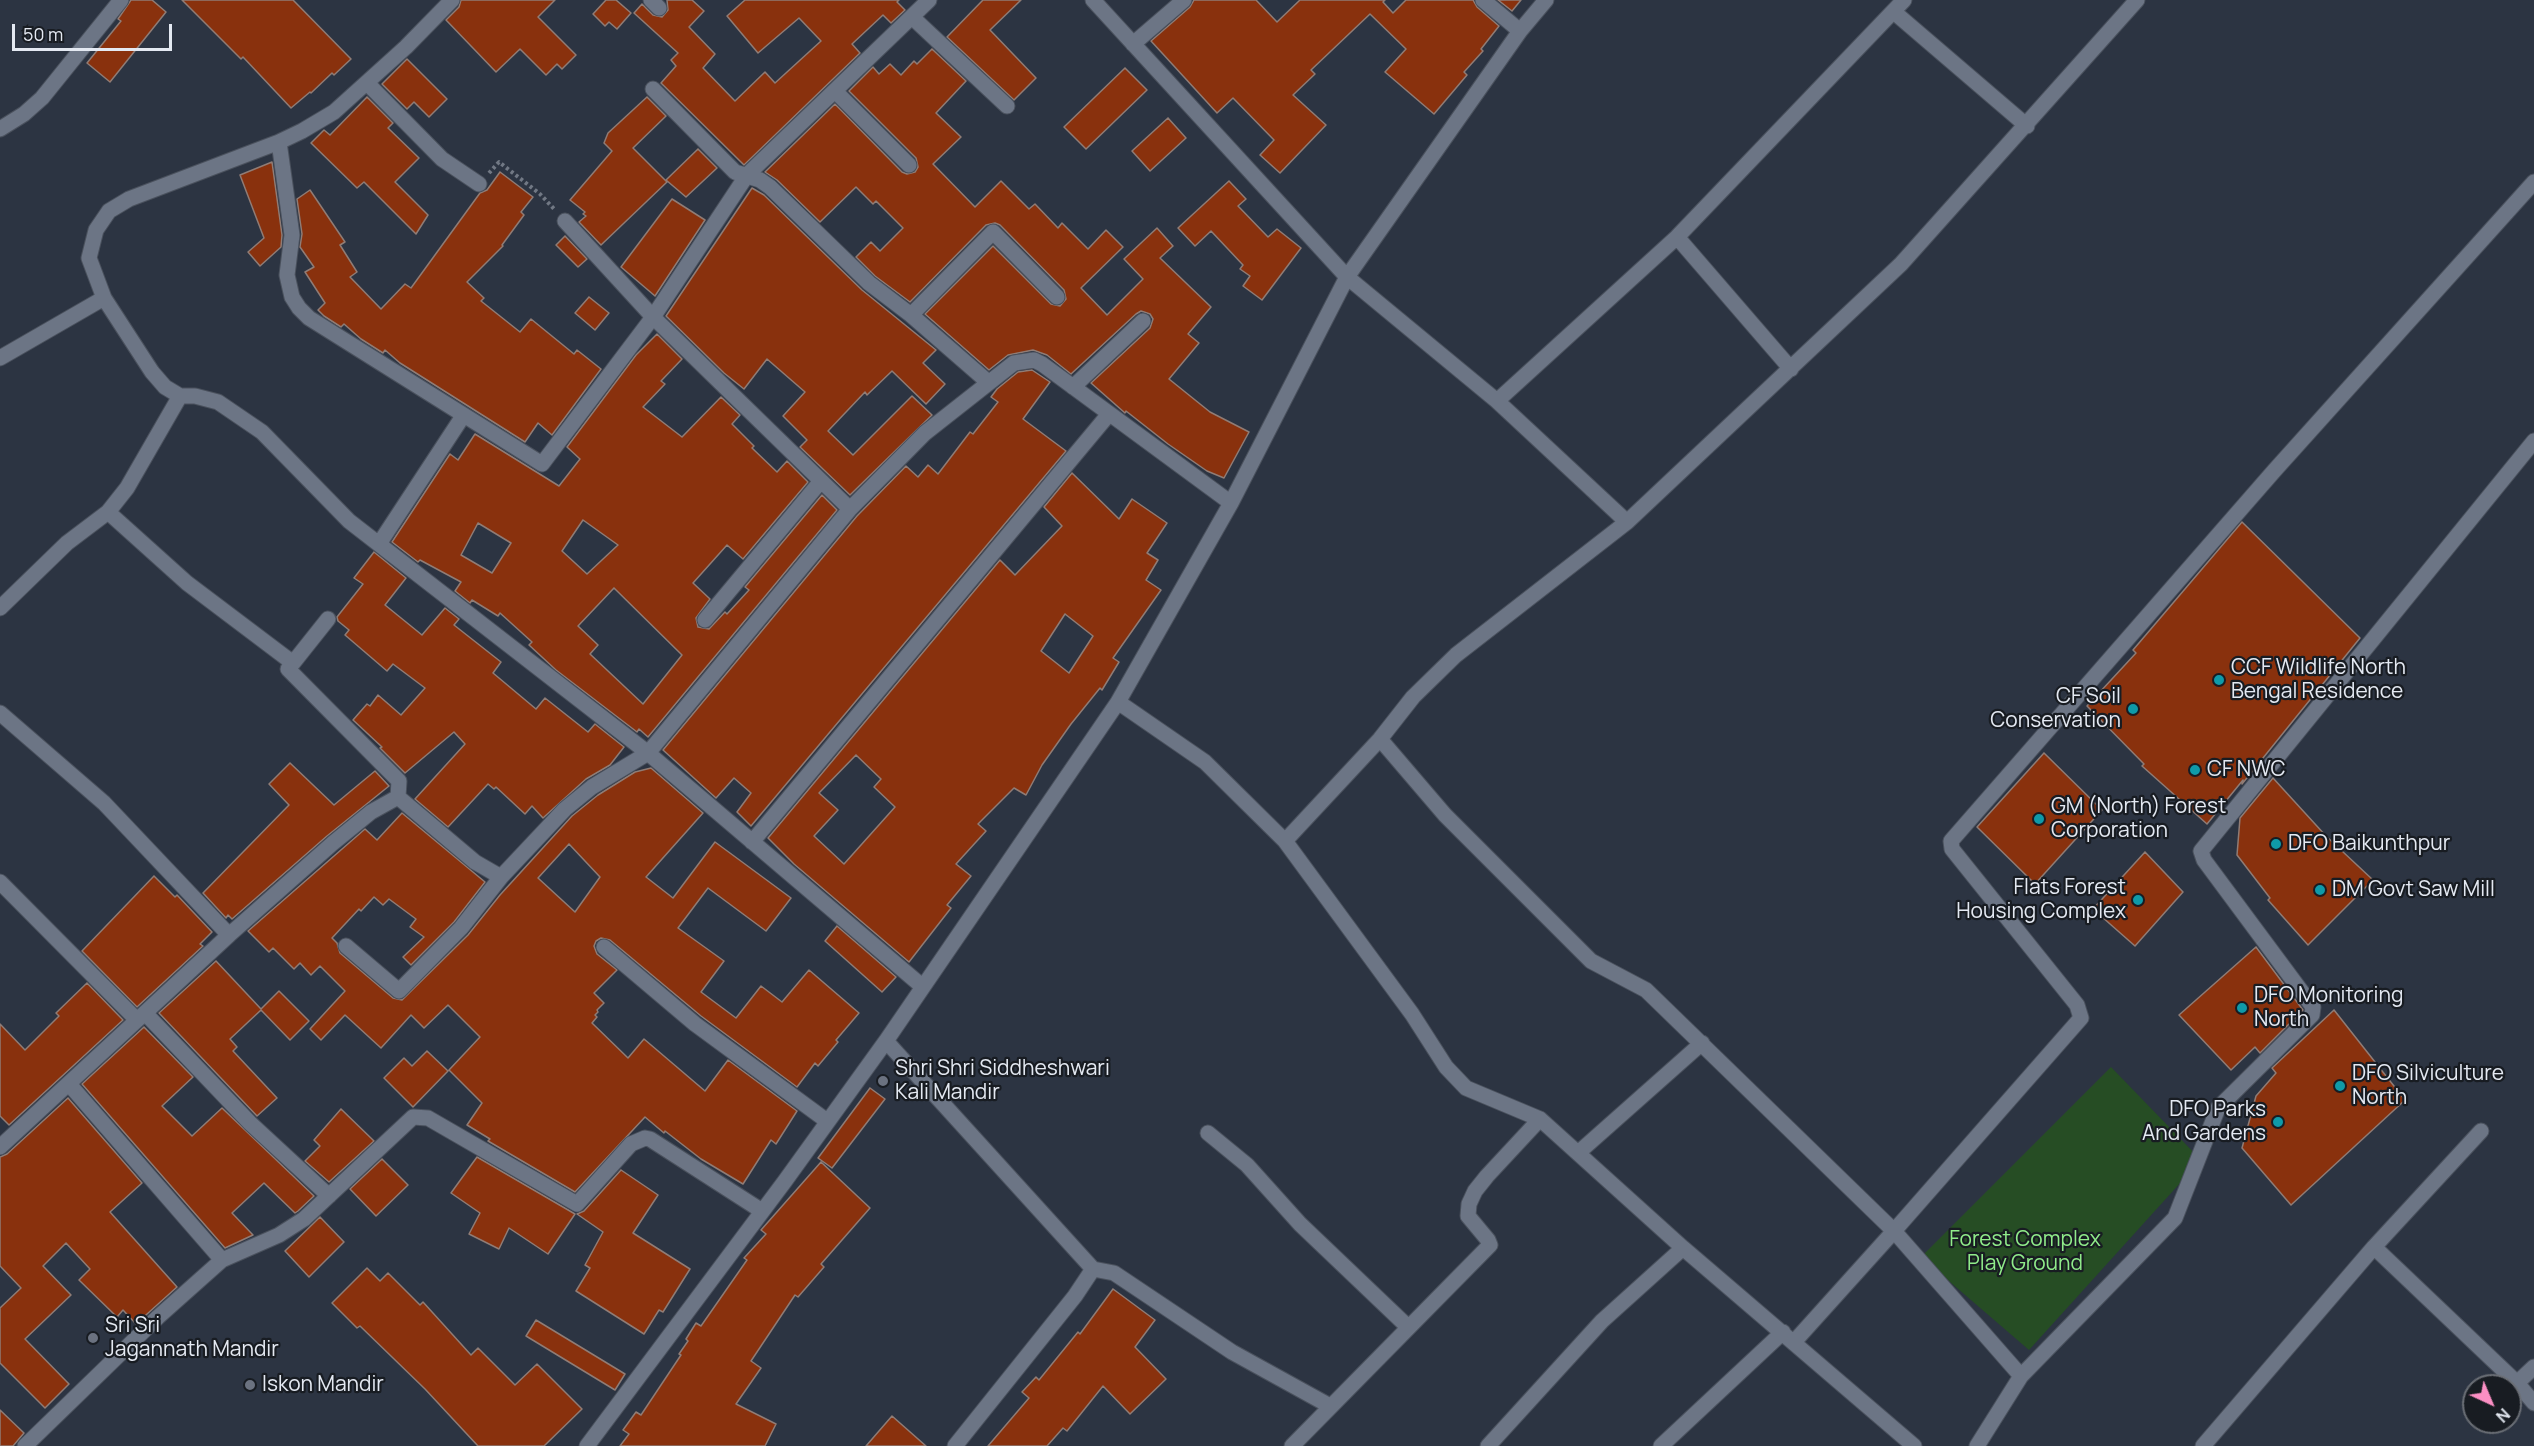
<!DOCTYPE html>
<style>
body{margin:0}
#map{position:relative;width:2534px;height:1446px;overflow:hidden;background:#2c3442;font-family:Manrope,sans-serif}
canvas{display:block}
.north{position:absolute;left:2462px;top:1374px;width:60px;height:60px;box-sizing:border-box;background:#181c22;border:2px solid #6a6e75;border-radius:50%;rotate:136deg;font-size:16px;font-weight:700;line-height:24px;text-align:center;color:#e4e9f2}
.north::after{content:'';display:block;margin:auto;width:21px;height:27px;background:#fb8fc4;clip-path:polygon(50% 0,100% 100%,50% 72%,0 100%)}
.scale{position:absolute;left:12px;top:24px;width:160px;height:27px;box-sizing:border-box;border:3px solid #e4e9f2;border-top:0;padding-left:8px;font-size:18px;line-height:21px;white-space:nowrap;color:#e4e9f2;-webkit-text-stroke:4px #181c22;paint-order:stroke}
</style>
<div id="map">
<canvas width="2534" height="1446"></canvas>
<div class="north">N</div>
<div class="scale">50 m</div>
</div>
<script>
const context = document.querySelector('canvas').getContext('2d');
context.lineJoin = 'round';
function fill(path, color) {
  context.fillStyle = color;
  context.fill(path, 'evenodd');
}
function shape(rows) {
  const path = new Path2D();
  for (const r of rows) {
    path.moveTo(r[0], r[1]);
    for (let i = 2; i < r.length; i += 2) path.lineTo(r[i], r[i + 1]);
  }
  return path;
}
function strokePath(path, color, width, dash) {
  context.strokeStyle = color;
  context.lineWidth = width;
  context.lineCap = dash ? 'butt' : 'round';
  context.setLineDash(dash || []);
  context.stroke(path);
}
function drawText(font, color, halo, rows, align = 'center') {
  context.font = font + ' Manrope,sans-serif';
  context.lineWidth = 4.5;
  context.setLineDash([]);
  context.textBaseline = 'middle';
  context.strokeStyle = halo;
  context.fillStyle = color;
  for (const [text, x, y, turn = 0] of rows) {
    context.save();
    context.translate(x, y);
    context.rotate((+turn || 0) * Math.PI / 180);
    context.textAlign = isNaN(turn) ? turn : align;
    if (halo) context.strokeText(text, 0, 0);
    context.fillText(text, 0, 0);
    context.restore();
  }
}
fill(shape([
 [2111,1067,2201,1160,2029,1350,1921,1257]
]), '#264d24');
const building = shape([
 [131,0,152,0,166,12,110,82,87,63,121,21,118,19,131,0],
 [182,0,293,0,351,59,334,75,332,73,311,93,310,92,291,108,243,57,241,59,182,0],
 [461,0,555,0,538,17,576,55,562,69,557,64,546,75,520,49,496,72,446,20,459,7,461,0],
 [606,0,616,0,631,13,617,29,609,22,605,26,593,14,606,0],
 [667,0,692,0,704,11,689,27,715,54,703,68,735,101,765,72,775,83,821,41,799,18,758,53,727,16,745,0,899,0,897,2,905,10,891,23,883,15,852,44,860,53,744,165,661,83,676,66,671,60,678,53,634,13,642,4,653,15,662,17,668,10,667,0],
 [983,0,1021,0,990,30,1036,78,1014,100,947,37,983,0],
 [1194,0,1256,0,1277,22,1300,0,1385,0,1383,2,1393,13,1406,0,1473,0,1477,7,1499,26,1481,49,1483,51,1464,72,1467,75,1434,114,1385,72,1406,49,1370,14,1311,70,1315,74,1293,95,1326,125,1280,173,1260,155,1274,140,1233,98,1217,113,1151,41,1190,7,1194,0],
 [1498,0,1521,0,1512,11,1498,0],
 [932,49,966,81,936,113,961,137,933,164,975,207,1001,181,1029,209,1035,204,1058,228,1062,223,1088,249,1106,230,1123,247,1081,288,1107,315,1143,279,1124,259,1157,228,1173,246,1160,258,1211,307,1188,334,1199,343,1169,379,1210,412,1249,432,1224,478,1207,471,1168,444,1126,411,1125,413,1091,383,1150,328,1153,319,1150,314,1141,311,1136,314,1071,374,1047,355,1033,350,1008,355,989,370,925,314,993,246,1051,304,1060,306,1066,299,1064,290,1000,225,995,223,986,225,910,302,875,276,856,257,871,242,880,251,903,228,876,201,873,204,856,187,820,222,777,180,765,172,835,104,902,172,907,174,915,172,918,167,916,158,849,91,873,67,879,74,890,64,901,75,914,61,917,64,932,49],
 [407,59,447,99,429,117,414,102,407,109,382,84,407,59],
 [1125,68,1147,90,1086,149,1064,127,1125,68],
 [367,97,393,123,388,128,419,158,395,182,428,215,416,234,364,182,357,188,311,143,324,130,330,135,367,97],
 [647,97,666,116,633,148,667,182,601,245,579,222,586,216,583,214,585,212,570,200,612,151,604,143,608,133,647,97],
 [1168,118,1186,138,1150,171,1132,151,1168,118],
 [698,149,717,168,686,197,666,180,698,149],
 [272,162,282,235,281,247,260,266,248,252,264,238,240,175,272,162],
 [500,172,533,197,521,212,524,215,502,245,503,246,467,282,484,298,481,301,520,332,531,319,574,354,577,350,601,369,552,435,538,423,525,442,400,363,385,350,383,353,361,339,344,324,341,327,324,316,318,310,325,303,305,272,314,267,300,247,302,234,297,199,310,190,345,242,340,245,357,272,350,277,381,309,405,284,411,288,480,193,487,190,500,172],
 [1229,181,1246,199,1238,206,1268,237,1277,229,1301,248,1262,300,1243,286,1250,276,1240,269,1243,265,1211,231,1195,246,1178,228,1229,181],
 [752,188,764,195,862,290,936,350,923,363,945,384,926,404,892,371,867,395,865,392,828,431,853,455,912,396,932,415,850,495,800,447,807,440,783,416,805,392,767,359,744,389,724,373,666,316,752,188],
 [672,199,705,220,655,296,621,267,672,199],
 [565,236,587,259,578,267,556,245,565,236],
 [589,297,609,313,595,330,575,313,589,297],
 [657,334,682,359,661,381,665,384,643,407,682,437,721,397,740,415,732,424,754,446,752,448,777,472,787,461,808,482,743,559,727,545,693,583,710,599,696,618,698,627,709,629,725,612,727,614,749,590,745,587,822,495,837,510,648,737,639,729,637,732,556,670,529,645,532,642,500,613,498,616,472,600,470,603,455,591,461,582,420,560,418,562,392,542,450,454,458,460,475,434,559,486,580,459,567,447,636,355,657,334],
 [583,520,618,545,587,574,562,551,583,520],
 [478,523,511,543,492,573,461,555,478,523],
 [614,588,682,655,643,704,590,654,598,645,578,626,614,588],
 [1032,370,1050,382,1023,419,1066,451,751,826,737,812,751,793,734,778,716,798,663,750,857,516,906,466,918,477,928,465,938,474,970,432,973,434,998,402,991,397,997,389,1018,372,1032,370],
 [1072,473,1119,519,1132,499,1167,523,1147,553,1158,560,1146,580,1161,590,1113,658,1119,662,1102,690,1100,688,1071,724,1042,765,1026,795,1014,788,978,824,986,831,956,864,971,876,947,905,951,908,909,962,794,864,768,838,1000,560,1015,575,1062,526,1044,507,1072,473],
 [1065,614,1093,636,1069,673,1041,651,1065,614],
 [856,755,881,779,874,787,895,807,844,864,814,836,838,810,819,793,856,755],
 [2242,522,2360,638,2242,784,2243,780,2207,824,2142,766,2144,764,2087,706,2136,653,2133,650,2242,522],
 [374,552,406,578,385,605,422,635,445,608,459,619,454,625,501,662,493,673,536,709,545,698,588,732,595,724,624,747,610,765,586,779,543,818,532,806,525,814,496,787,494,789,488,784,448,827,415,799,465,744,454,732,405,773,380,748,382,747,353,720,367,704,370,706,378,695,401,715,425,688,393,664,387,671,345,635,349,630,338,621,337,617,363,584,354,578,374,552],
 [2044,753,2102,810,2035,884,1977,827,2044,753],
 [290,763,334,805,375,771,389,786,327,836,232,919,228,915,226,918,203,893,289,805,269,784,290,763],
 [651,768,703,813,646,877,673,898,715,842,791,898,766,931,708,888,678,928,724,961,701,992,736,1018,761,986,782,1002,809,970,859,1013,836,1040,838,1042,818,1066,815,1063,797,1087,701,1016,610,940,601,938,596,941,594,946,597,954,617,970,594,993,604,1003,597,1010,598,1012,595,1015,597,1017,592,1023,628,1058,644,1039,705,1091,728,1060,797,1111,776,1144,771,1140,743,1184,701,1159,665,1131,664,1133,645,1117,575,1192,488,1141,490,1139,467,1125,482,1103,449,1070,480,1037,448,1005,424,1028,411,1015,381,1048,345,1015,321,1040,310,1029,345,991,320,966,311,975,300,963,294,969,273,948,269,952,248,931,365,829,377,840,402,813,485,882,454,922,411,965,403,957,424,937,410,927,416,919,389,899,383,905,374,897,361,911,359,909,332,938,337,943,340,953,393,998,402,1000,468,935,500,895,572,816,598,795,635,772,651,768],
 [569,844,600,877,575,912,538,878,569,844],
 [2273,778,2326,836,2373,880,2308,945,2268,900,2270,898,2237,855,2240,818,2273,778],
 [2145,852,2183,892,2135,946,2093,909,2145,852],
 [154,876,175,897,177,895,212,932,200,944,203,946,137,1007,82,951,154,876],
 [837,926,896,977,882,992,825,941,837,926],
 [2256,947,2303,1010,2260,1053,2255,1047,2231,1070,2179,1015,2256,947],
 [216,961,261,1009,279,991,309,1021,290,1040,261,1010,230,1039,237,1047,233,1051,277,1098,257,1116,159,1013,216,961],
 [87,983,123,1020,9,1125,0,1116,0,1024,25,1050,59,1016,56,1013,87,983],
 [2334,1010,2405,1100,2291,1205,2242,1148,2256,1096,2276,1073,2272,1068,2334,1010],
 [144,1027,193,1077,162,1106,192,1136,222,1108,314,1196,298,1211,295,1213,264,1183,232,1213,253,1235,225,1248,82,1084,144,1027],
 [427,1051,448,1071,413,1107,384,1078,404,1058,412,1066,427,1051],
 [870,1088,885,1099,832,1168,818,1158,870,1088],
 [68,1098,142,1183,110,1212,177,1287,136,1324,123,1310,117,1317,79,1280,90,1269,66,1243,43,1266,71,1295,25,1339,69,1384,45,1408,0,1363,0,1308,21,1288,0,1266,0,1157,7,1154,68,1098],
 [341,1109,374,1141,329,1182,305,1161,320,1146,314,1140,341,1109],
 [477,1157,575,1214,548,1254,509,1228,499,1249,469,1234,480,1213,451,1193,477,1157],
 [382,1159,408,1185,376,1216,350,1189,382,1159],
 [821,1162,870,1208,821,1264,824,1267,798,1297,795,1295,751,1361,761,1368,736,1404,776,1424,765,1446,620,1446,629,1434,623,1430,636,1412,641,1415,681,1355,679,1354,688,1341,686,1339,696,1323,701,1326,747,1260,744,1258,766,1234,761,1230,821,1162],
 [621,1170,658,1195,633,1233,690,1269,663,1312,659,1310,644,1334,576,1291,590,1268,585,1265,603,1232,577,1214,584,1211,621,1170],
 [320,1217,344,1242,309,1277,285,1251,320,1217],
 [367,1268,380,1281,388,1273,420,1305,423,1302,471,1355,478,1348,515,1385,537,1364,582,1409,544,1446,478,1446,425,1389,360,1326,357,1328,332,1303,367,1268],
 [1113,1289,1155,1320,1135,1347,1166,1379,1130,1414,1103,1386,1067,1431,1063,1428,1047,1446,988,1446,1029,1398,1022,1392,1036,1377,1039,1380,1078,1332,1080,1334,1113,1289],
 [536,1320,625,1374,615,1390,526,1336,536,1320],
 [0,1410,24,1433,13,1446,0,1446,0,1410],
 [892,1416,926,1446,866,1446,892,1416]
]);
fill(building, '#89310d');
strokePath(building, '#907c75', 1.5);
const minor = shape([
 [452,0,406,47,334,112,302,131,279,142,129,199,109,211,96,230,89,258,104,298,152,372,165,387,180,396,195,396,218,402,262,432,349,521,648,753,923,987],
 [651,0,659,8],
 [1093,0,1347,277,1497,401,1627,522],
 [1483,0,1520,31],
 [1894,12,2027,126],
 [912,17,1007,106],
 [1133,44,1184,0],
 [367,83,442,159,479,184],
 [653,89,735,172,760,180,770,187,869,283,911,315,988,382],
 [835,91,909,165],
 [0,129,24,114,42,98,121,0],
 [279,142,292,235,287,275,292,297,299,308,309,318,542,464,653,317,747,175,929,0],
 [565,221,653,317,850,509],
 [1677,237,1791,369],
 [911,315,993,232,1057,297],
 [0,358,104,298],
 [1073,387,1143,321],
 [1497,401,1677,237,1904,0],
 [108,512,187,583,293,663,288,669,399,781,398,797],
 [379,544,463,416],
 [0,608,67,543,108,512,127,488,180,396],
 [705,620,821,481],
 [293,663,328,619],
 [1118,702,1205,762,1285,841,1412,1014,1446,1067,1466,1088,1540,1119,1683,1248,1914,1446],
 [0,713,104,803,229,935],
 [1380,739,1445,815,1591,961,1646,990,1894,1231,1794,1342],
 [1285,841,1380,739,1413,697,1456,655,1627,522,1901,264,2137,0],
 [752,842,1109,414],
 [0,882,137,1020],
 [346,946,399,991,461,928,501,877],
 [604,947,695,1024,827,1121],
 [145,1013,250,1123,329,1196],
 [886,1041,1093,1269,1114,1273,1232,1352,1330,1406],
 [69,1084,222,1260],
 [2481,1131,2374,1247,2517,1383,2534,1403],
 [1208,1133,1247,1165,1300,1224,1408,1327],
 [0,1147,229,935,333,843,371,812,398,797,475,862,501,877,565,809,592,787,648,753,850,509,925,433,1014,363,1034,360,1042,364,1231,503],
 [1578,1153,1702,1043],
 [2021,1376,1894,1231,2081,1018,2077,1005,1952,849,1951,841,2274,471,2534,182],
 [2517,1383,2534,1367],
 [25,1446,158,1317,222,1260,279,1235,304,1219,413,1117,428,1118,577,1204,631,1144,645,1138,650,1139,762,1211],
 [587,1446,785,1181,886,1041,1118,702,1231,503,1347,277,1520,31,1546,0],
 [955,1446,1075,1296,1093,1269],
 [1292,1446,1490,1245,1488,1240,1468,1216,1469,1204,1475,1191,1487,1176,1540,1119],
 [1488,1446,1602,1321,1683,1248],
 [1661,1446,1783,1332],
 [1977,1446,2021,1376,2175,1218,2218,1108,2312,1015,2313,1007,2204,860,2201,851,2534,441],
 [2203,1446,2374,1247]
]);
strokePath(minor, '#4a515d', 17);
strokePath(shape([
 [489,173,499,162,540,194,555,210]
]), '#717884', 4, [3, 3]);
strokePath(minor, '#6c7585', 15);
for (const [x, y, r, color] of [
 [2219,680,6,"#0f9aa8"],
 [2133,709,6,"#0f9aa8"],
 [2195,770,6,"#0f9aa8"],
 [2039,819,6,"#0f9aa8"],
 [2276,844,6,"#0f9aa8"],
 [2320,890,6,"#0f9aa8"],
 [2138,900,6,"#0f9aa8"],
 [2242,1008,6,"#0f9aa8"],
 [883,1081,6,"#6b7280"],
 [2340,1086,6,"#0f9aa8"],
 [2278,1122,6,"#0f9aa8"],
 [93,1338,6,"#6b7280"],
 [250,1385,6,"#6b7280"]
]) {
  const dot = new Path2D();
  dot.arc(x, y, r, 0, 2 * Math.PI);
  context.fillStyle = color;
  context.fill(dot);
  strokePath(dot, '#181c22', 2);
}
drawText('21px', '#e4e9f2', '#181c22', [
 ["CCF Wildlife North",2231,668],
 ["Bengal Residence",2231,692],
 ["CF Soil",2121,697,"right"],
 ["Conservation",2121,721,"right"],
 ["CF NWC",2207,770],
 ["GM (North) Forest",2051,807],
 ["Corporation",2051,831],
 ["DFO Baikunthpur",2288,844],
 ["Flats Forest",2126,888,"right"],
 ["Housing Complex",2126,912,"right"],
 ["DM Govt Saw Mill",2332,890],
 ["DFO Monitoring",2254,996],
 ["North",2254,1020],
 ["Shri Shri Siddheshwari",895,1069],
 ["Kali Mandir",895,1093],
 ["DFO Silviculture",2352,1074],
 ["North",2352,1098],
 ["DFO Parks",2266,1110,"right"],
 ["And Gardens",2266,1134,"right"],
 ["Sri Sri",105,1326],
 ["Jagannath Mandir",105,1350],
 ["Iskon Mandir",262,1385]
], 'left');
drawText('21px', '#90ec8a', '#181c22', [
 ["Forest Complex",2025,1240],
 ["Play Ground",2025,1264]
]);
</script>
